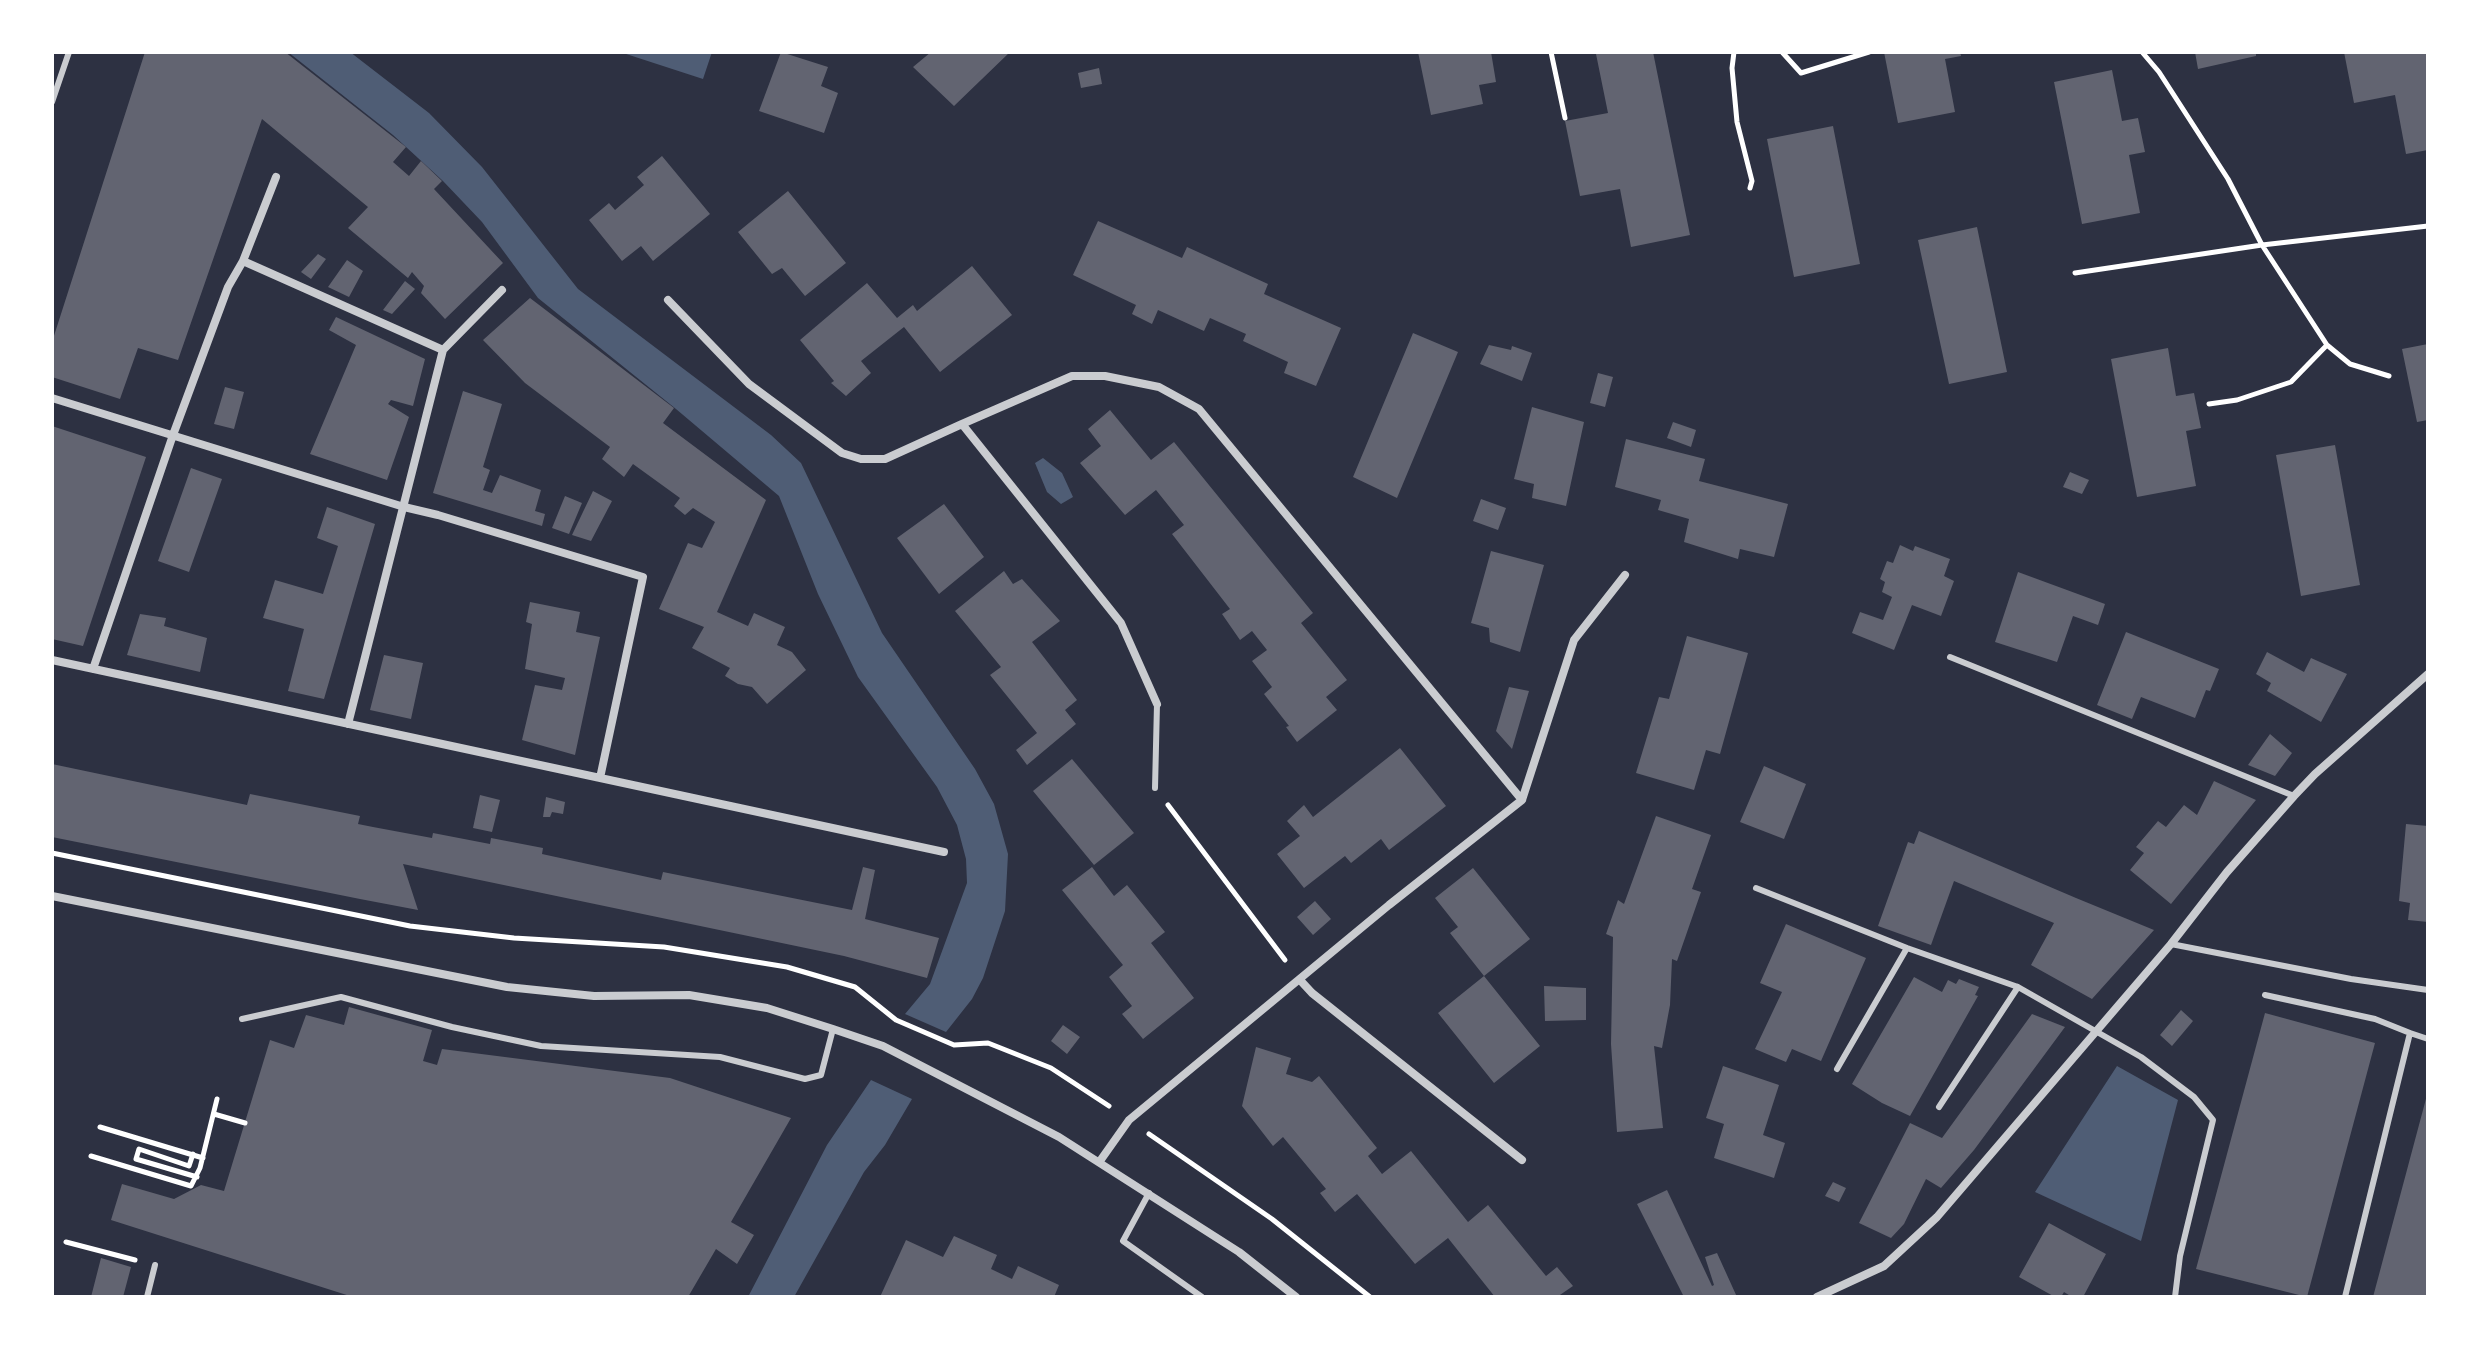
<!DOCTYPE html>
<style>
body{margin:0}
#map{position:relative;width:2480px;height:1349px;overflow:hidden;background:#2d3142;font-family:"Fira Sans",sans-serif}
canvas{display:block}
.frame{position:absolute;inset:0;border:54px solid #fff;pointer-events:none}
</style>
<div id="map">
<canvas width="2480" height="1349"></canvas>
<div class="frame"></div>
</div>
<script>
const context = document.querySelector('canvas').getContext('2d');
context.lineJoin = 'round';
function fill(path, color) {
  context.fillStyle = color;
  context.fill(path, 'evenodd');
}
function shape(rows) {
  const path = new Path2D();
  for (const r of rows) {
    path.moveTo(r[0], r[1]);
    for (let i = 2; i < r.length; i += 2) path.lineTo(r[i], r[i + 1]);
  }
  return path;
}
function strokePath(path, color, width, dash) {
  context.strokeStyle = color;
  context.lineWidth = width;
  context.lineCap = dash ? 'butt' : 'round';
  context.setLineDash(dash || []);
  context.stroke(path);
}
fill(shape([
 [288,52,350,52,429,113,482,167,578,289,771,435,801,463,882,633,975,769,994,804,1008,854,1005,911,983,978,972,999,946,1032,905,1014,930,984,967,883,966,859,957,825,937,787,858,677,818,594,779,496,676,409,538,298,482,222,443,181,393,135],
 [620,52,712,52,703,79],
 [1043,458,1062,473,1073,497,1061,504,1047,492,1035,463],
 [2117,1066,2178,1100,2141,1241,2035,1192],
 [871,1080,912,1099,885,1145,864,1172,794,1297,748,1297,827,1145]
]), '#4f5d75');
fill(shape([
 [145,52,285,52,406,147,393,162,409,176,421,161,442,181,434,189,503,263,445,319,421,293,424,286,412,272,408,278,348,228,368,207,262,119,178,360,138,348,120,399,52,377,52,342],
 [781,52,828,67,821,86,838,93,824,133,759,111],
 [931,52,1010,52,954,106,913,67],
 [1418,52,1491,52,1496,82,1479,85,1483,104,1431,115],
 [1604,52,1653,52,1690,235,1631,247,1620,189,1580,196,1565,121,1608,113,1596,54],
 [1884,52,1960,52,1961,56,1945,59,1955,112,1898,123],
 [2195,52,2256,52,2256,56,2198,69],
 [2344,52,2428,52,2428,150,2406,154,2395,95,2354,103],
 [1099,68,1102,84,1081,88,1078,73],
 [2112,70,2122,121,2138,118,2145,152,2129,155,2140,213,2082,224,2054,82],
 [1833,126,1860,264,1794,277,1767,139],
 [662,156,710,214,653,261,641,246,622,261,589,220,609,203,615,210,644,185,637,177],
 [788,191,846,263,805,296,782,268,772,274,738,232],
 [1098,221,1182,258,1187,247,1268,284,1264,294,1341,328,1316,386,1284,373,1288,362,1243,341,1246,334,1210,318,1204,331,1158,310,1152,324,1132,314,1136,305,1073,275],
 [1977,227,2007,372,1949,384,1918,240],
 [318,254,326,259,311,279,301,272],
 [347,260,363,271,349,297,328,287],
 [972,266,1012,315,940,372,904,327,861,361,871,373,846,396,831,383,834,381,800,340,867,283,897,318,913,305,917,311],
 [405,281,415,289,392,314,383,310],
 [530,298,674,408,663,423,766,500,717,612,748,626,754,613,785,627,777,645,792,652,806,670,767,704,752,687,738,684,725,676,730,668,692,648,704,627,659,609,688,543,702,548,715,522,693,508,685,515,674,506,680,498,633,464,624,477,602,459,610,447,525,383,483,340],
 [336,317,425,359,413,406,391,400,388,404,409,417,387,480,310,454,356,345,329,330],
 [1413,333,1458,352,1397,498,1353,477],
 [2428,344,2428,420,2417,422,2402,349],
 [1489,345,1511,350,1512,346,1532,353,1522,381,1480,364],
 [2168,348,2176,396,2194,393,2201,428,2186,431,2196,486,2137,497,2111,359],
 [1598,373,1613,377,1605,407,1590,403],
 [225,387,244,392,234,429,214,424],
 [463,391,502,404,483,467,490,470,483,490,492,493,500,475,541,490,535,511,545,514,542,526,433,493],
 [1532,407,1584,422,1566,506,1532,498,1534,484,1514,479],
 [1110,410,1151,460,1174,442,1313,613,1301,623,1347,680,1326,697,1337,710,1297,742,1286,727,1289,726,1264,694,1272,687,1252,661,1267,650,1252,631,1240,640,1222,614,1230,609,1172,534,1184,525,1156,490,1125,515,1080,463,1101,446,1088,429],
 [1673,422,1696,430,1691,447,1667,438],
 [52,426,146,457,83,646,52,639],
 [1626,439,1705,459,1699,481,1788,504,1774,557,1740,549,1738,559,1684,542,1689,519,1658,510,1661,500,1615,487],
 [2335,445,2360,585,2301,596,2276,455],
 [191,468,222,479,189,572,158,561],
 [2070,472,2089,480,2082,494,2063,487],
 [593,491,612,501,591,541,572,535],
 [565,496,582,503,569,534,552,528],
 [1481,499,1506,508,1498,530,1473,521],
 [944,504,984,557,939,594,897,538],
 [327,507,375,524,324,699,288,691,304,629,263,618,275,580,323,594,338,546,317,538],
 [1900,545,1913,551,1915,546,1950,559,1944,576,1954,581,1941,616,1912,605,1894,650,1852,633,1860,612,1883,620,1892,597,1882,592,1885,582,1880,579,1887,561,1893,563],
 [1491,551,1544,565,1520,652,1490,642,1489,628,1471,623],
 [1004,571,1013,584,1022,579,1060,621,1032,642,1077,700,1065,710,1076,724,1027,765,1016,750,1037,733,990,675,1001,667,955,611],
 [2018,572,2105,604,2098,625,2073,616,2057,662,1995,642],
 [530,602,580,612,576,632,600,637,575,755,522,740,535,685,562,690,565,678,525,669,532,624,526,622],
 [140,614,166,618,164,626,207,638,200,672,127,655],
 [2126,632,2219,669,2210,691,2206,690,2195,718,2141,697,2132,719,2097,705],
 [1687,636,1748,653,1720,754,1706,750,1694,790,1636,773,1659,697,1669,699],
 [2267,652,2304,672,2311,658,2347,674,2321,722,2267,691,2271,683,2256,674],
 [384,655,423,663,411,719,370,710],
 [1509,687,1529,691,1512,749,1496,731],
 [2270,734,2292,753,2275,776,2248,765],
 [1400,748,1446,806,1389,850,1381,839,1351,863,1345,856,1304,888,1277,854,1300,836,1287,821,1304,805,1313,817],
 [1072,759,1134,833,1094,865,1033,791],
 [52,764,247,805,250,794,360,816,358,824,373,827,432,838,433,833,490,844,491,838,543,848,542,854,661,880,663,872,852,910,863,867,875,870,865,919,939,938,927,978,844,956,403,864,418,910,360,899,52,837],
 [1764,766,1806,784,1784,839,1740,822],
 [2214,781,2256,800,2171,904,2130,870,2144,853,2136,847,2158,821,2166,827,2184,805,2197,815],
 [480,795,500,800,492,832,473,828],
 [546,797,565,802,563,814,552,812,550,817,543,817],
 [1656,816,1711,835,1692,889,1701,892,1677,961,1672,959,1670,1005,1662,1048,1654,1046,1663,1128,1617,1132,1611,1044,1613,937,1606,934,1618,900,1624,904],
 [2406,824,2428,826,2428,922,2408,920,2410,903,2399,901],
 [1919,831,2076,898,2154,930,2092,999,2031,965,2054,923,1954,881,1931,945,1878,926,1908,842,1914,844],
 [1092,867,1114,896,1127,885,1165,932,1151,943,1194,998,1143,1039,1122,1014,1132,1006,1109,977,1123,965,1062,890],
 [1473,868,1530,939,1484,976,1450,933,1458,927,1435,898],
 [1315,901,1331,919,1313,935,1297,917],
 [1786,924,1866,958,1821,1061,1792,1049,1786,1062,1755,1049,1782,992,1760,983],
 [1484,976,1540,1046,1494,1083,1438,1013],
 [1914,977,1942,992,1948,980,1956,984,1959,979,1979,987,1975,995,1978,996,1910,1116,1882,1103,1852,1084],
 [1544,986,1586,988,1586,1020,1545,1021],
 [349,1007,432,1030,423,1061,437,1065,442,1049,670,1078,791,1118,731,1222,754,1235,737,1264,716,1249,688,1297,353,1297,111,1220,122,1184,174,1199,201,1185,224,1191,270,1040,294,1048,306,1015,344,1025],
 [2181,1010,2193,1021,2172,1046,2160,1035],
 [2265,1013,2375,1043,2307,1297,2196,1269],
 [2032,1014,2065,1027,1974,1150,1941,1188,1926,1179,1904,1224,1891,1238,1859,1223,1910,1123,1942,1138],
 [1063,1025,1080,1037,1067,1054,1051,1041],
 [1256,1047,1291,1058,1286,1074,1312,1082,1319,1076,1377,1148,1368,1156,1382,1174,1411,1151,1468,1222,1488,1205,1546,1276,1557,1267,1573,1286,1557,1297,1495,1297,1448,1238,1415,1264,1357,1194,1335,1212,1320,1193,1326,1189,1283,1137,1273,1146,1242,1106],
 [1723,1066,1779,1085,1763,1135,1785,1143,1774,1178,1714,1158,1724,1124,1706,1118],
 [2427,1095,2428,1297,2373,1297],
 [1833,1182,1846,1188,1839,1202,1825,1196],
 [1667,1190,1712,1286,1714,1285,1705,1257,1717,1253,1737,1297,1684,1297,1637,1204],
 [2049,1223,2106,1254,2083,1297,2072,1297,2064,1292,2061,1297,2055,1297,2019,1277],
 [954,1236,997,1255,991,1269,1012,1279,1018,1266,1059,1285,1054,1297,880,1297,906,1240,943,1257],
 [101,1258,131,1267,123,1297,91,1297]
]), '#626471');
strokePath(shape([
 [1551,52,1565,118],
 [1734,52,1732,68,1737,122,1752,181,1750,188],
 [1782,52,1801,73,1869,52],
 [2075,273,2262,245,2228,179,2159,72,2142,52],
 [2389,376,2350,364,2327,345,2262,245,2428,226],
 [2209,404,2237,400,2291,382,2327,345],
 [1168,805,1285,960],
 [52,853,410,926,514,938,664,947,787,967,855,987,896,1020,954,1045,988,1043,1051,1068,1109,1106],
 [214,1114,245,1123],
 [100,1127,203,1158],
 [1149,1134,1272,1219,1370,1297],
 [193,1154,189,1166,139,1149,136,1159,197,1177],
 [91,1156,191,1186,200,1168,217,1099],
 [66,1242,135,1260]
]), '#fff', 5);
strokePath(shape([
 [52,102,69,52],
 [1950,657,2294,796],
 [1155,788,1157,704],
 [1756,888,1907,948,2018,987,2141,1057,2194,1097,2213,1120,2180,1256,2175,1297],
 [2171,944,2351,979,2428,990],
 [2265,995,2375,1019,2410,1033],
 [242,1019,341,997,452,1027,541,1046,720,1057,805,1079,821,1075,833,1029],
 [1837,1069,1907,948],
 [1939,1107,2018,987],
 [1149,1193,1123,1241,1202,1297],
 [147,1297,155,1265],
 [2345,1297,2410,1033,2428,1039]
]), '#caccd0', 6);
strokePath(shape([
 [243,261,443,350],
 [668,300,749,384,842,453,861,459,885,459,962,424,1121,623,1157,704],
 [52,398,404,507,438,515,643,577,600,778],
 [962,424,1072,376,1105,376,1159,387,1199,409,1522,800],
 [52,660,944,852],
 [93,669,173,435,228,287,243,261,276,177],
 [348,724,443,350,502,290],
 [52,896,507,987,594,996,689,995,767,1008,833,1029,883,1046,1059,1137,1239,1252,1296,1297],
 [1300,980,1312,993,1522,1160],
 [1100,1161,1129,1120,1389,905,1522,800,1574,640,1625,575],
 [1817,1297,1884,1266,1937,1217,2171,944,2227,872,2294,796,2315,774,2428,674]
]), '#caccd0', 8);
</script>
